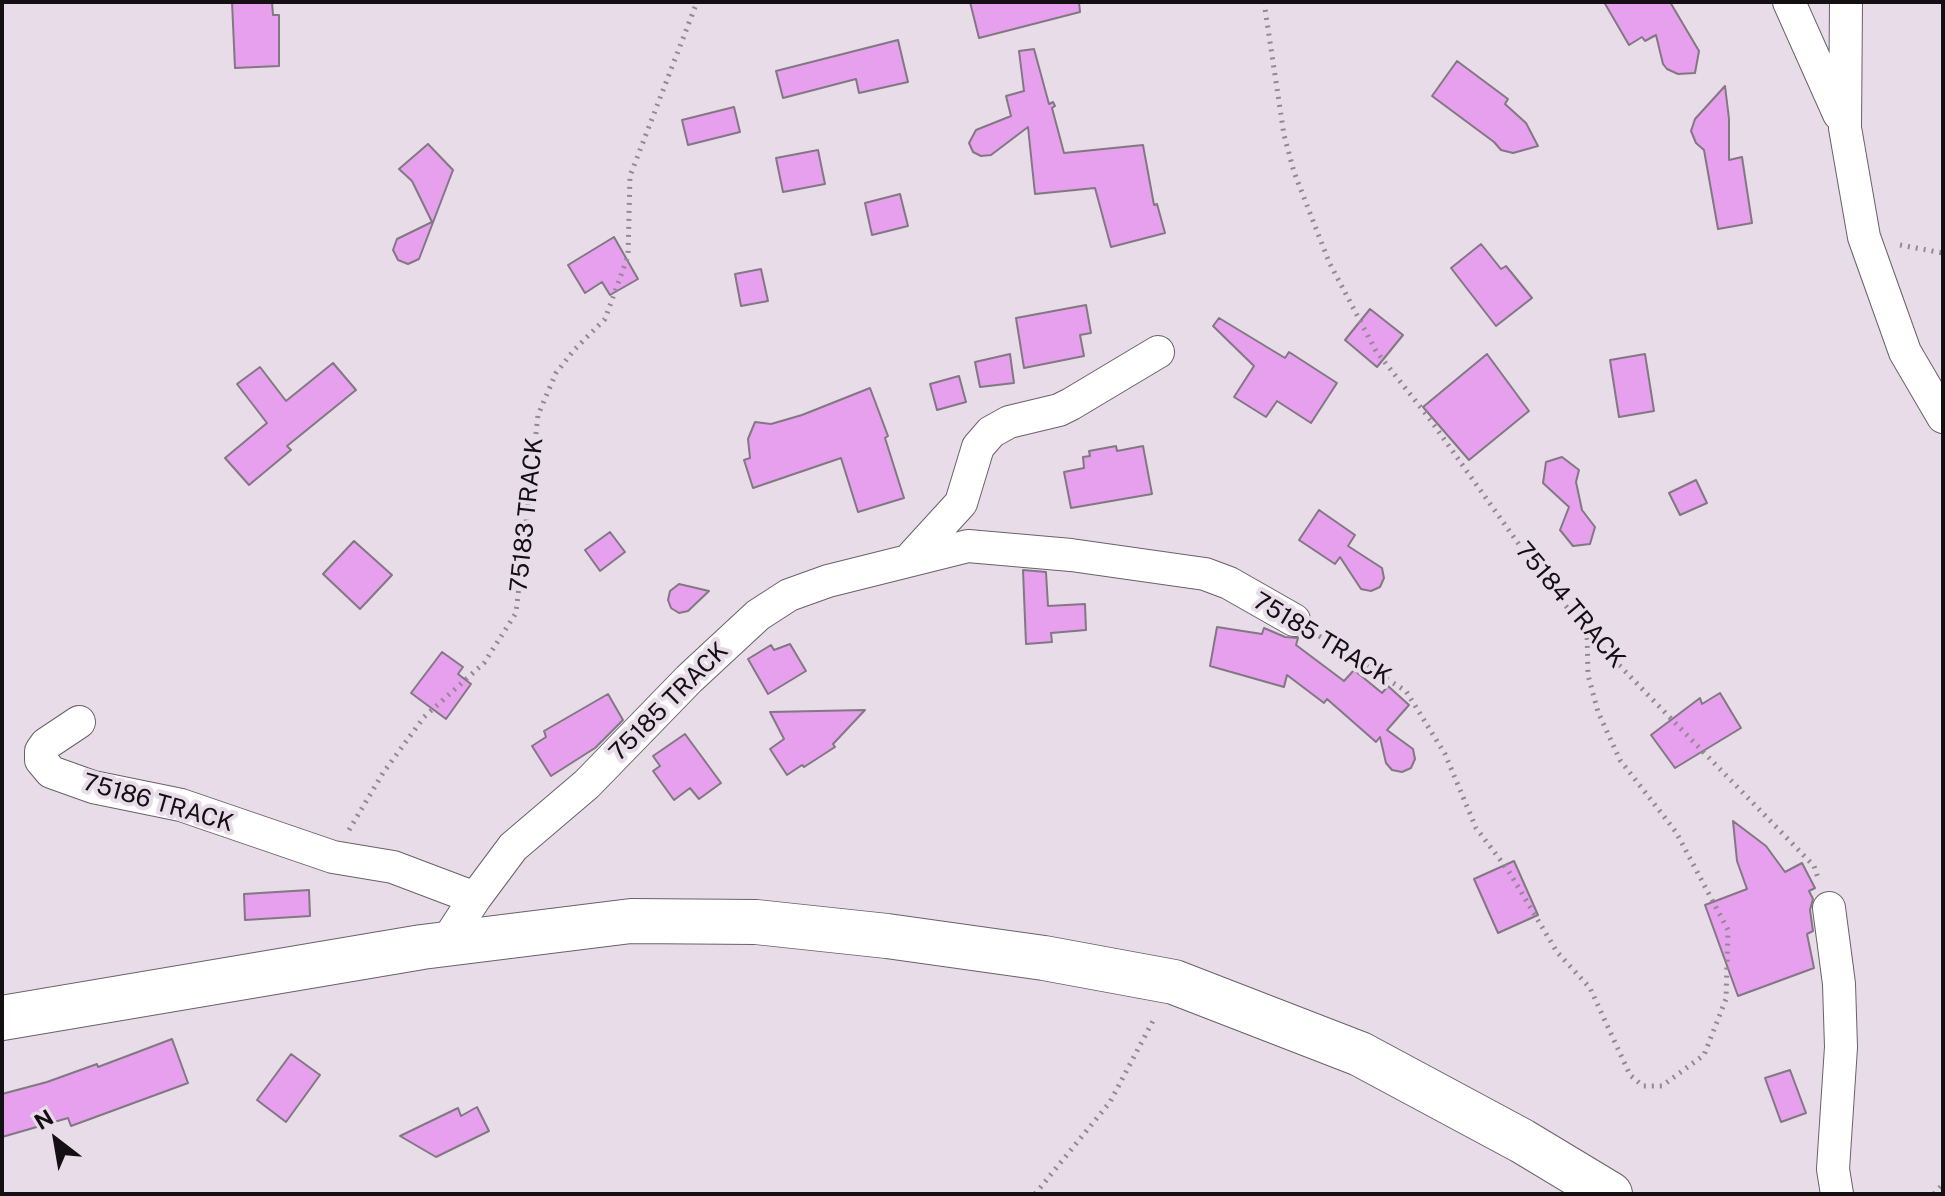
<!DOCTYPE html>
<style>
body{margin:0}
#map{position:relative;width:1945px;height:1196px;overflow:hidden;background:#e7dce8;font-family:"Public Sans",sans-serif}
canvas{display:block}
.frame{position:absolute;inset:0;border:4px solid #130f13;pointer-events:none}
.north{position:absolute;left:16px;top:1100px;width:80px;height:80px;-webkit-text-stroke:6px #e7dce8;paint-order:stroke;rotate:329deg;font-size:22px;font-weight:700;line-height:32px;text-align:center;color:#130f13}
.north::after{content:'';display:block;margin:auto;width:28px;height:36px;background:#130f13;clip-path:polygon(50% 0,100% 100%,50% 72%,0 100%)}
</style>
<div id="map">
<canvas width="1945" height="1196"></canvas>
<div class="frame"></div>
<div class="north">N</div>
</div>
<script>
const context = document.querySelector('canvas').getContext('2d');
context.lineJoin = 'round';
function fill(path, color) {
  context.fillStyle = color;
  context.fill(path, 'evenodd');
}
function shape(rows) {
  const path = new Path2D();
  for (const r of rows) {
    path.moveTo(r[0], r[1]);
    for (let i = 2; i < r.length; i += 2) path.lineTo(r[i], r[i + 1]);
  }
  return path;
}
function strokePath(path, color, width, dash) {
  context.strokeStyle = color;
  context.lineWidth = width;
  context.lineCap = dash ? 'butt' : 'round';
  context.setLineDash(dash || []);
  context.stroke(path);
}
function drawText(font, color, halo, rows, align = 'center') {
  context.font = font + ' "Public Sans",sans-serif';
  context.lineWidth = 8;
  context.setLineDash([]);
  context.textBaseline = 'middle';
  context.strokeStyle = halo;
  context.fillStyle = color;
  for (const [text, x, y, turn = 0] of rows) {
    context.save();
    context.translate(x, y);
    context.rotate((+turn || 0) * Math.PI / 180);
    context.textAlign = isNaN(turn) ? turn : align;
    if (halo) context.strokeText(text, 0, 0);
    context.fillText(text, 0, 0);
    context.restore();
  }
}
const building = shape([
 [232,2,272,2,273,15,279,15,279,66,235,68,232,2],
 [970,2,1079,2,1080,12,979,38,970,2],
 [1604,2,1670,2,1699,51,1695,73,1678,74,1667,69,1663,64,1656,35,1645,41,1642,37,1629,45,1604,2],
 [898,40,908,82,859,93,856,79,783,98,776,71,898,40],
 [1034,49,1049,104,1053,102,1055,106,1052,108,1064,153,1143,145,1154,205,1157,204,1165,233,1111,247,1095,188,1035,194,1028,127,991,155,981,156,973,152,969,143,976,130,1011,116,1006,96,1024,91,1019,51,1034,49],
 [1457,61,1508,99,1505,104,1526,123,1538,146,1513,153,1501,150,1494,142,1432,96,1457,61],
 [1725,86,1729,119,1729,160,1742,157,1752,223,1718,229,1704,150,1696,143,1691,131,1695,119,1725,86],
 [734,107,740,132,688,145,682,120,734,107],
 [428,144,453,170,419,259,408,264,398,260,393,250,397,239,432,222,412,181,399,169,428,144],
 [818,150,825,184,783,192,776,158,818,150],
 [900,194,908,226,872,235,865,203,900,194],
 [614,237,638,279,610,295,602,282,585,293,568,265,614,237],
 [1481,244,1501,269,1506,266,1532,298,1496,326,1451,268,1481,244],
 [761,269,768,301,741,306,735,274,761,269],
 [1086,305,1091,333,1080,335,1084,356,1024,368,1016,318,1086,305],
 [1370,309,1403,335,1377,367,1345,340,1370,309],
 [1219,318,1285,358,1289,352,1337,383,1311,423,1277,401,1266,417,1234,397,1254,366,1213,326,1219,318],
 [1010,354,1014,383,980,387,975,362,1010,354],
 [1487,354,1529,411,1469,460,1423,407,1487,354],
 [1645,354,1654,411,1619,417,1610,360,1645,354],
 [333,363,356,390,287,446,291,450,249,485,225,458,267,423,237,384,260,367,286,401,333,363],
 [959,376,966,402,937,410,930,384,959,376],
 [870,388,888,436,885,438,904,498,858,512,841,458,753,488,744,460,750,458,748,439,755,422,771,424,802,415,870,388],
 [1116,446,1117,451,1143,446,1152,494,1071,508,1064,472,1084,468,1083,457,1090,456,1089,451,1116,446],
 [1562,457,1579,470,1576,482,1582,510,1595,527,1590,544,1573,546,1560,530,1569,507,1543,483,1546,462,1562,457],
 [1696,480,1707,503,1680,515,1669,493,1696,480],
 [1319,510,1355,535,1348,546,1382,568,1384,578,1380,587,1371,591,1361,589,1340,557,1335,564,1299,540,1319,510],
 [610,532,625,552,600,571,585,550,610,532],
 [354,541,392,575,360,609,323,574,354,541],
 [1023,570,1046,572,1048,606,1085,604,1086,630,1051,633,1052,642,1026,644,1023,570],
 [679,584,709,591,688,611,679,613,671,608,668,600,670,591,679,584],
 [1217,627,1262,634,1264,628,1285,637,1298,638,1296,645,1344,681,1354,670,1382,693,1388,686,1409,705,1387,730,1413,749,1415,759,1411,768,1402,772,1392,770,1386,763,1380,737,1376,742,1327,699,1324,703,1287,675,1284,687,1210,666,1217,627],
 [790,644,806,671,768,694,748,659,771,645,774,650,790,644],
 [442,652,463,667,458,674,471,684,446,719,411,693,442,652],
 [1720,693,1741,728,1675,768,1651,735,1700,698,1702,704,1720,693],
 [608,694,623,720,595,748,551,776,532,746,546,737,544,731,608,694],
 [865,710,833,744,835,747,804,767,802,765,787,775,770,749,784,739,770,712,865,710],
 [685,734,721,783,699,799,690,788,674,800,653,771,660,766,653,756,685,734],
 [1733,821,1766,846,1785,872,1802,863,1815,888,1809,891,1813,899,1810,910,1813,931,1807,934,1814,968,1738,996,1705,905,1747,889,1737,861,1733,821],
 [1514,861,1538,915,1498,933,1474,879,1514,861],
 [309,890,310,916,245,920,244,894,309,890],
 [172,1039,188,1083,71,1126,68,1118,2,1137,2,1094,47,1082,97,1064,98,1067,172,1039],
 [291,1054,320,1075,286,1122,257,1100,291,1054],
 [1790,1070,1806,1113,1781,1122,1765,1078,1790,1070],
 [477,1107,489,1131,436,1157,400,1136,458,1108,461,1116,477,1107]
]);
fill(building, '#e6a0ed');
strokePath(building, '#817882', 2);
const street = shape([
 [1789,2,1839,114],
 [1846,2,1845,128,1864,237,1905,352,1943,417],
 [908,561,961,503,978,447,991,432,1009,422,1059,410,1071,404,1158,352],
 [79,722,46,744,41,751,41,760,51,772,93,787,181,805,333,857,393,867,475,898],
 [1829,908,1839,984,1841,1047,1833,1169,1837,1194],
 [445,944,475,898,513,847,587,784,689,679,758,615,789,595,828,581,968,546,1071,555,1205,574,1229,583,1294,620]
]);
const secondary = shape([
 [2,1018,422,947,631,921,756,922,887,936,1044,958,1174,982,1360,1054,1522,1141,1610,1194]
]);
strokePath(street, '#6a616a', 34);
strokePath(secondary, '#6a616a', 46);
strokePath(shape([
 [1264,2,1284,135,1294,172,1329,262,1376,351,1429,418,1540,574,1587,632,1814,866,1819,881],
 [1900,245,1943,253],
 [1319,636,1406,691,1445,754,1476,828,1508,870,1557,952,1590,988,1630,1075,1643,1086,1662,1086,1704,1055,1726,999,1728,930,1676,832,1620,760,1598,712,1588,675,1587,632],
 [349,830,383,773,424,717,484,663,516,613,538,415,556,373,574,350,605,319,628,256,630,176,697,2],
 [1035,1194,1110,1102,1155,1017],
 [1934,1194,1943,1184]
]), '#928992', 5, [2, 6]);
strokePath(street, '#fff', 32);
strokePath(secondary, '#fff', 44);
drawText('24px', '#130f13', '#e7dce8', [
 ["75183 TRACK",527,515,-84],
 ["75184 TRACK",1570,605,50],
 ["75185 TRACK",1322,639,31],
 ["75185 TRACK",669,702,-45],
 ["75186 TRACK",158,803,16]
]);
</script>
